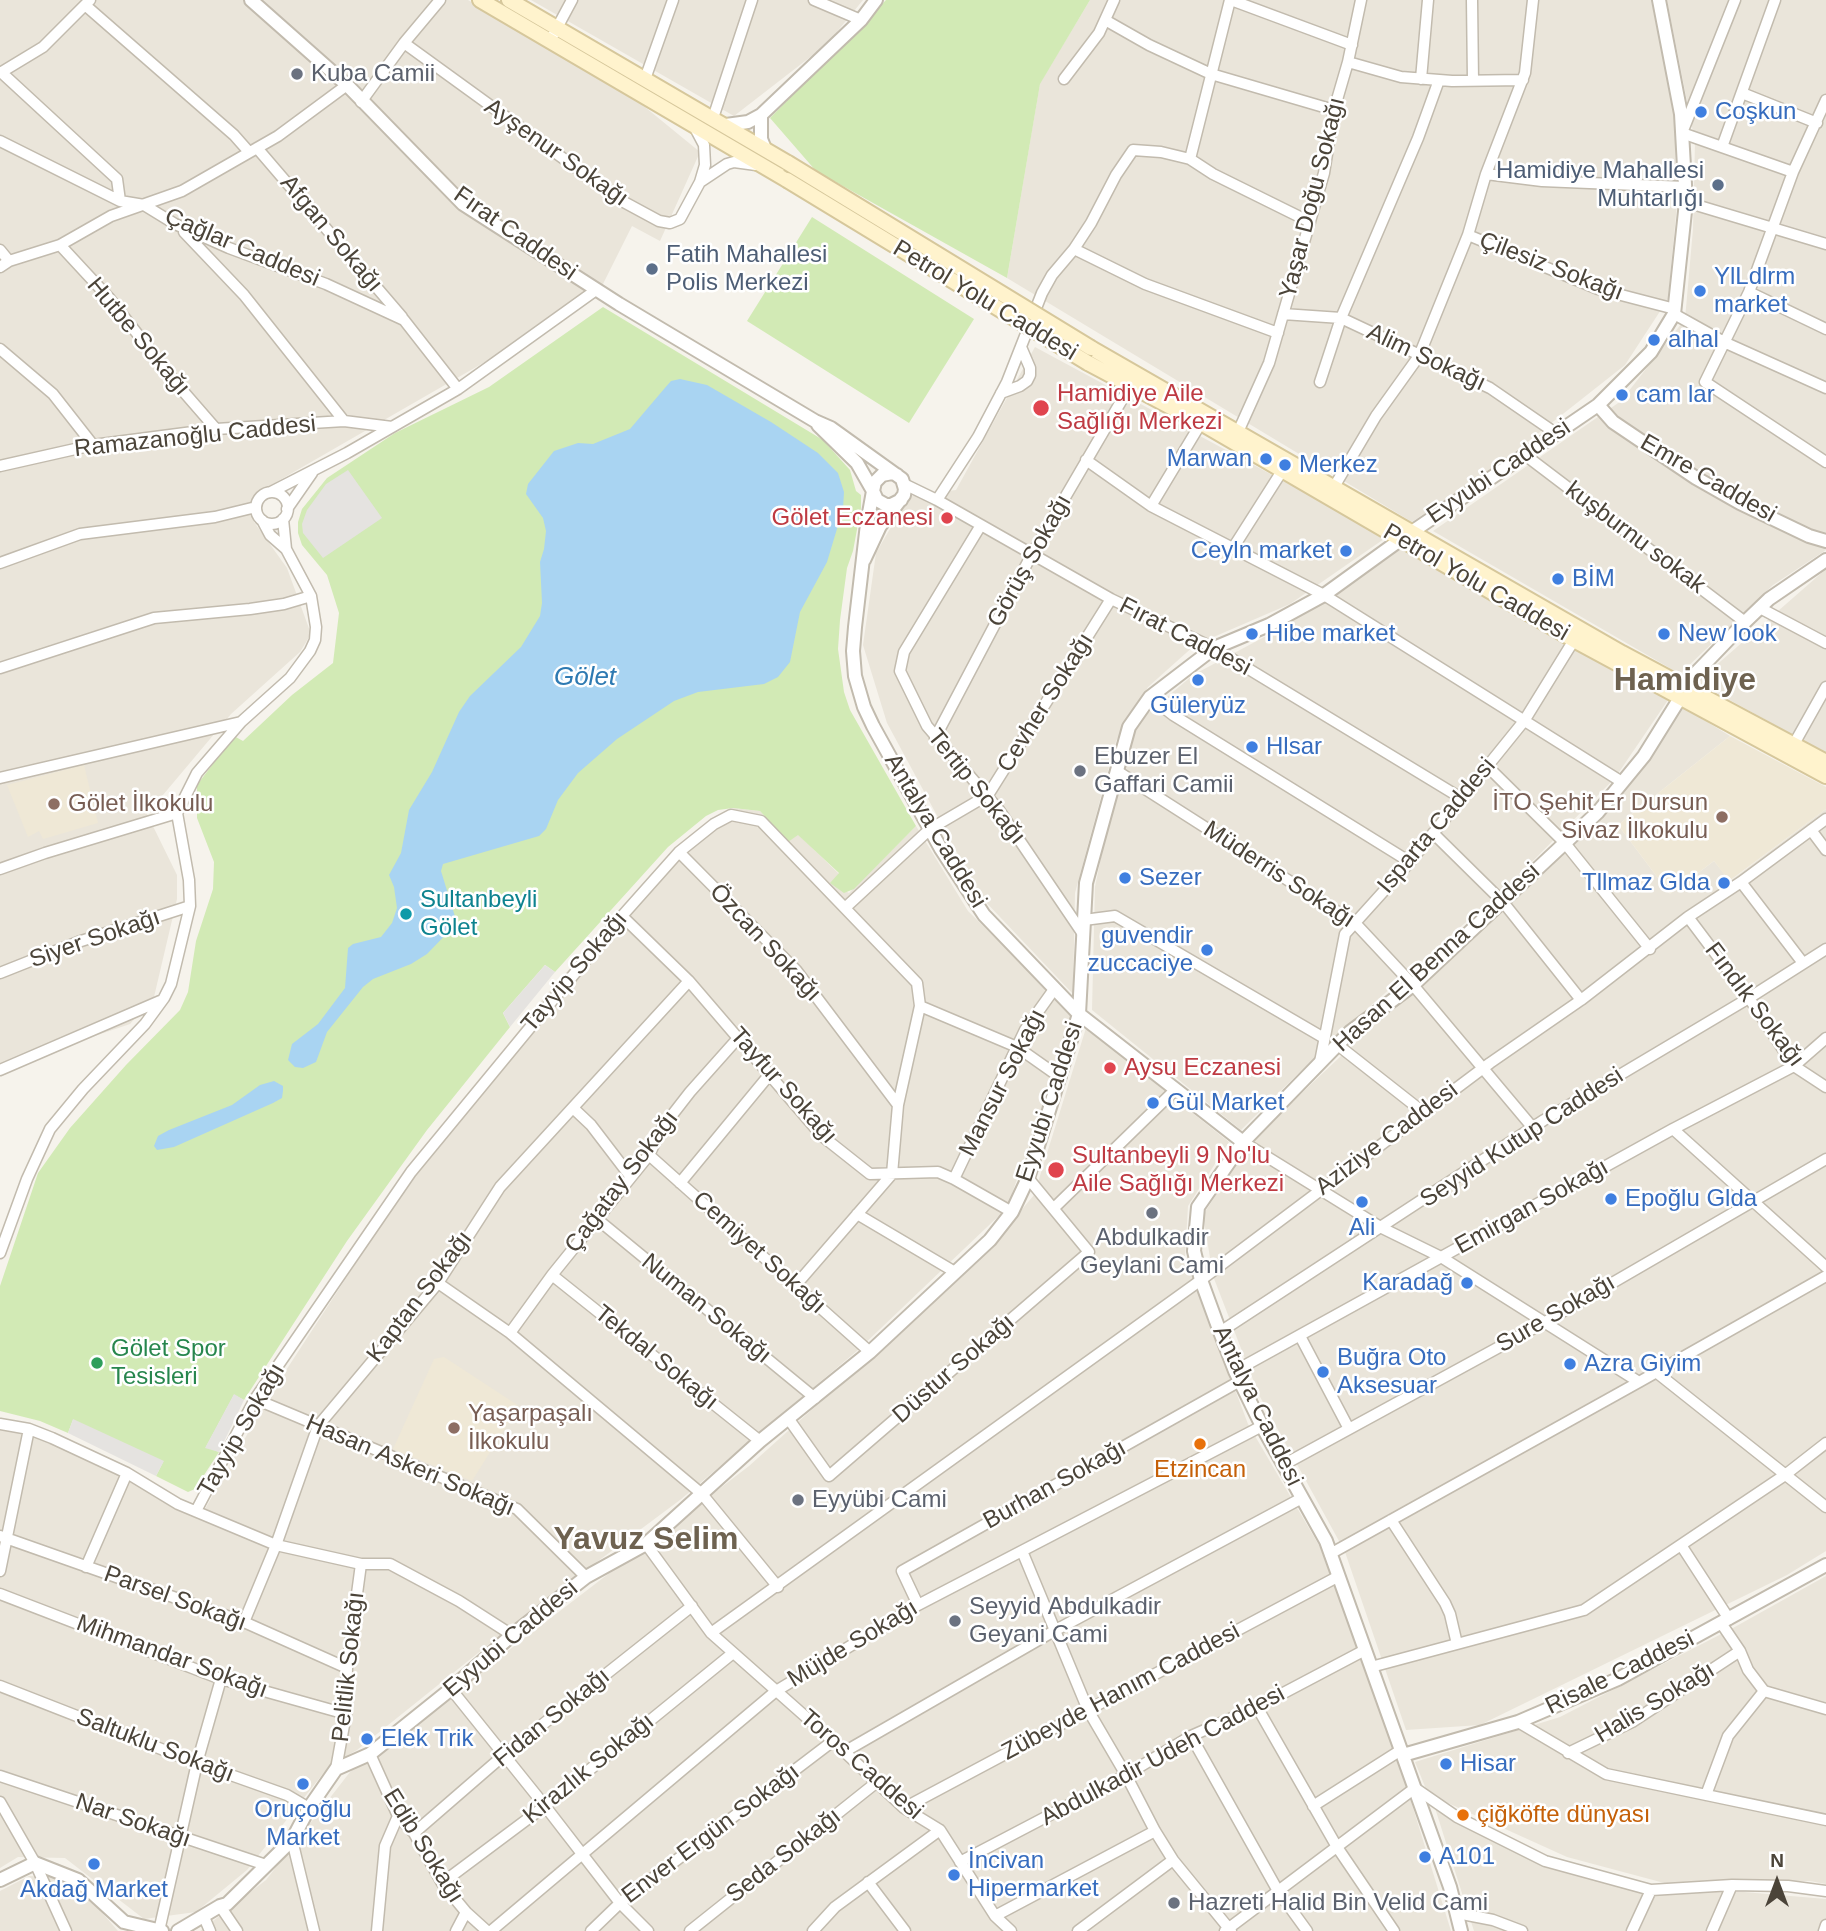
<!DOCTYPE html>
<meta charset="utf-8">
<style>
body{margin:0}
#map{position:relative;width:1826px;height:1931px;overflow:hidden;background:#f6f3ec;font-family:Arial,sans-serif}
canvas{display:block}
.north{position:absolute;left:1742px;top:1847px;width:70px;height:70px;-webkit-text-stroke:5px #fff;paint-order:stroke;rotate:0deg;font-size:19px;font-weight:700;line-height:28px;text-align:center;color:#4b4439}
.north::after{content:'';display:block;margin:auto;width:24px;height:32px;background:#4b4439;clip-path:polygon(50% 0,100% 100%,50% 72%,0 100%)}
</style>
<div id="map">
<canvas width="1826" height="1931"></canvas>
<div class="north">N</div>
</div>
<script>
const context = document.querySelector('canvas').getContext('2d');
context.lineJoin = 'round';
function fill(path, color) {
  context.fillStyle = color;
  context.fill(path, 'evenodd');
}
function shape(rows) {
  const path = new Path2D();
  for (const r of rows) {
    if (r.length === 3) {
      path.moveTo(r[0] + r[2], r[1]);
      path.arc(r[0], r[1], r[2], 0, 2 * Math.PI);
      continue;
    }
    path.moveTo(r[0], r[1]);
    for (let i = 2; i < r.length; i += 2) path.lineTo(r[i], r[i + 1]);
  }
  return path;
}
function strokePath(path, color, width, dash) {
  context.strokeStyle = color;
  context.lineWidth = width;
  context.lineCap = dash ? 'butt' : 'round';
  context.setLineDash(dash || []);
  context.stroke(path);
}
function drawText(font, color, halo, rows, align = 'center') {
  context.font = font + ' Arial,sans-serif';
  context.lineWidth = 5;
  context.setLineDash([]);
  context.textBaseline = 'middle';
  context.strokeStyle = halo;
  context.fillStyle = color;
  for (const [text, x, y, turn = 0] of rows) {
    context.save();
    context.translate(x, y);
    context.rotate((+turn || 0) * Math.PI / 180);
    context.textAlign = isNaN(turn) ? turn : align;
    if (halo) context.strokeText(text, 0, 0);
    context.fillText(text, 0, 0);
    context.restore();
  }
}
fill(shape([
 [0,0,468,0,640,103,700,152,660,241,632,226,596,298,259,492,254,522,287,568,311,634,300,652,231,714,147,814,177,875,177,899,154,997,130,1024,0,1068],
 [531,0,863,0,827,44,734,116],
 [1090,0,1651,0,1674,110,1677,204,1668,299,1625,365,1502,462,1412,522,1007,278,1040,83],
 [1667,0,1826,0,1826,550,1773,585,1680,674,1433,531,1621,401,1685,319,1693,229,1695,142],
 [1035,347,1300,490,1384,539,1290,604,1195,645,1148,687,1116,741,1075,893,1073,994,981,897,887,723,863,645,876,553,909,496,956,490],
 [1405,546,1668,700,1615,778,1514,880,1335,1037,1241,1130,1092,1010,1095,887,1117,778,1140,720,1193,675,1283,627],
 [1826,569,1826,753,1697,682],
 [1678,704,1730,736,1618,825,1670,894,1714,861,1730,881,1826,809,1826,1551,1787,1575,1480,1725,1406,1730,1345,1552,1259,1395,1213,1276,1203,1215,1250,1142,1598,813],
 [733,808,760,811,788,841,798,834,839,874,831,883,849,893,916,826,968,911,1074,1015,1007,1208,858,1350,680,1500,523,1617,357,1750,329,1766,247,1870,196,1912,144,1919,65,1858,18,1857,0,1868,0,1424,32,1434,135,1481,200,1518,266,1401,436,1140,545,996,690,835],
 [1086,1028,1229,1142,1188,1206,1185,1257,1248,1424,1320,1547,1393,1743,1451,1931,200,1931,266,1880,350,1772,749,1466,983,1256,1034,1195],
 [1826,1576,1826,1884,1810,1881,1668,1884,1567,1857,1428,1794,1415,1762,1560,1717,1733,1628],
 [1435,1808,1547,1868,1650,1892,1744,1892,1826,1899,1826,1931,1474,1931],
 [29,1876,72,1878,118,1931,0,1931,0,1891]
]), '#eae5da');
fill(shape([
 [1730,736,1826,787,1826,809,1729,881,1714,861,1670,894,1618,825],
 [84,765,98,823,43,839,39,831,28,837,7,785],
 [444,1357,519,1406,472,1481,393,1449,434,1359]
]), '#efe8d6');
fill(shape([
 [886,0,1090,0,1040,84,1007,278,816,171,770,118],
 [812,217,974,319,909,423,747,321],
 [603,307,823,440,850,470,856,491,861,495,861,508,853,551,847,568,840,620,838,649,844,692,850,710,916,826,854,889,844,893,830,883,839,873,798,835,788,842,760,811,733,808,718,810,706,816,668,847,555,972,545,965,503,1013,510,1027,427,1130,347,1241,244,1400,234,1395,206,1447,219,1452,195,1489,188,1492,156,1476,163,1462,73,1420,68,1433,40,1421,0,1411,0,1286,38,1173,70,1128,126,1065,180,1010,188,992,196,941,213,889,214,862,197,818,197,785,234,736,243,741,292,695,333,663,339,613,327,575,302,545,298,533,298,522,302,509,327,478,395,433,489,387]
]), '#d2eab5');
fill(shape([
 [348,470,382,518,323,558,303,533,302,524,307,510,326,484],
 [545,965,555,972,510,1027,503,1013],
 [234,1394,244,1400,219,1452,205,1448],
 [73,1419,164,1461,156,1476,68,1433]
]), '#e5e3e0');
fill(shape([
 [680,379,707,385,771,422,818,453,838,473,844,492,843,509,827,562,800,612,790,662,778,677,764,684,698,692,674,701,617,739,578,773,558,800,546,829,539,836,443,864,441,871,457,923,427,954,411,964,373,979,363,987,327,1032,316,1062,303,1068,295,1067,288,1060,292,1044,318,1024,345,988,348,948,353,944,381,937,392,923,397,908,394,887,389,875,401,853,409,810,432,772,459,712,470,696,521,647,540,616,542,603,540,562,544,549,546,531,543,518,526,494,528,484,554,451,578,443,593,444,630,429,664,389,671,381],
 [274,1081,283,1086,283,1091,282,1098,273,1103,174,1147,157,1150,154,1146,158,1136,169,1130,232,1105,260,1085]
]), '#a9d4f2');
const minor = shape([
 [814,0,861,20],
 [1231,0,1352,45],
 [1472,0,1473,80],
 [1735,0,1682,133,1793,172],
 [85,5,234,135,249,152],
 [1105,20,1149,45,1211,74,1334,110],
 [550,41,572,0],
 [404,43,622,201,659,221,670,223,680,219,700,182,705,165,704,145,695,128],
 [1348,62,1401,77,1452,81,1523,80],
 [1,72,117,179,120,201],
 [0,73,43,47,90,0],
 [645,79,673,0],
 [1064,79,1099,33,1114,0],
 [1421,79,1428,0],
 [1742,93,1817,123],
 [1826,100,1793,172,1749,292,1705,382,1826,462],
 [361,102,404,43,440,0],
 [713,118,752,0],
 [0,141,120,201,144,205,175,224,229,248,326,284,404,320,458,389],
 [1722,147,1775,0],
 [257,148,402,317],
 [1190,159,1230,0],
 [1486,174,1542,181,1685,187],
 [700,182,727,164,734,162,756,165],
 [1686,202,1826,244],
 [184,232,244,295,344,421],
 [1468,235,1598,289,1675,309],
 [60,245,110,299,176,383,216,429],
 [1074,249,1145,284,1278,333],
 [0,250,9,261],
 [0,267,9,261,60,245,111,216,182,191,278,136,347,85],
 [1749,292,1826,329],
 [1283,314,1341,318,1490,388,1557,434],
 [1674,314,1726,343,1826,388],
 [0,349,53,394,93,445],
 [1320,382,1341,318,1418,138,1439,80],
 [1001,393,1020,386,1027,381,1030,375,1030,368,1021,347],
 [1238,432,1269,363,1324,173,1334,110,1348,62,1361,0],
 [1525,455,1745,622],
 [1086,460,1151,506,1324,595,1622,782],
 [0,466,93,445,216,429,344,421,392,427],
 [904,484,937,500,1111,599,1214,648,1461,798],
 [1334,487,1376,416,1419,356,1468,235,1486,174,1525,73,1533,0],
 [271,492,347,453,458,389,596,290],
 [272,508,16],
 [937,500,978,437,1007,382,1042,293,1052,275,1074,249,1091,223,1116,175,1133,150,1161,152,1190,159,1213,174,1310,222],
 [1151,506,1201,423],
 [287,509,312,473],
 [283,519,286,549],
 [981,525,904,652,900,671,927,726,999,810,1083,934],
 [1233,548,1282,471],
 [0,563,80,534,215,517,256,507],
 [1760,608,1826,643],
 [0,668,154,618,250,609,284,604,311,596],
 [1150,697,1173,715,1410,862],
 [935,738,1032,554,1130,386],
 [1794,744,1826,687],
 [1487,766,1564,842,1650,949],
 [1117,771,1355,923,1413,985,1533,1128],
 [0,778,241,722],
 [1811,830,1826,850],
 [1433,833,1503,902,1581,1000],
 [679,852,796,970,898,1105],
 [0,869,45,853,177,813],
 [1741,882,1803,963],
 [846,907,930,829,988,795,1111,599],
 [622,916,689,981,822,1136,870,1174,938,1172,954,1179,1012,1212],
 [1688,917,1749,998,1794,1066,1826,1087],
 [1084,920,1115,916,1324,1038],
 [0,973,78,942,190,906],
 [1339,1046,1423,1112],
 [1320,1062,1345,934,1410,862,1524,721,1574,640],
 [0,1070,160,1001],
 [573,1108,591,1125,630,1176],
 [1673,1129,1826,1267],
 [1243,1142,1382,1228,1441,1257,1639,1382,1826,1276],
 [649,1155,870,1352],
 [954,1179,1025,1030,1055,988],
 [680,1183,770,1074],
 [1055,1207,1175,1090],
 [857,1214,955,1272],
 [597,1219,815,1398],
 [0,1253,27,1179,50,1129,83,1089,145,1024,164,998,171,984,190,906,189,880,177,813,197,773,241,722,290,678,310,651,315,640,316,627,311,596,286,549,270,535,262,520],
 [552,1275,760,1441],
 [438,1283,510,1333,702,1494,778,1587],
 [795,1286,892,1174,898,1105,920,1006],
 [1220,1332,1544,1120,1749,998,1826,949],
 [510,1333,552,1275,649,1155,662,1128,690,1092,739,1037],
 [1300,1336,1349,1429],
 [1235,1371,1673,1129,1794,1066,1826,1038],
 [1656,1372,1826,1507],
 [255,1399,517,1509,586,1577],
 [788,1418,829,1476,1089,1252,1028,1178],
 [0,1424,29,1429,52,1438,127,1473,178,1504,276,1545,361,1564,390,1564,459,1601,512,1635],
 [1283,1465,1545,1322,1826,1159],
 [196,1511,255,1399,411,1172,622,916,679,852,714,824,731,815,761,821,917,983,920,1006,1017,1047,1061,1078],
 [1391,1520,1445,1603,1450,1614,1457,1644],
 [0,1536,244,1622,347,1668],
 [646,1544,711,1633,833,1741,904,1808,940,1830,995,1916,1011,1931],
 [1681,1545,1729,1619],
 [1022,1551,1088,1710,1126,1775,1155,1831,1173,1860,1231,1931],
 [1330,1554,1639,1382],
 [86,1567,127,1473],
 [0,1571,29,1429],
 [0,1594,221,1679,346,1714],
 [918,1605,902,1571,1240,1381],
 [244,1622,276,1545,318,1426,438,1283,500,1187,689,981],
 [1721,1623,1740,1651,1748,1670,1764,1691,1826,1709],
 [711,1633,1201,1280,1490,1063,1581,1000,1688,917,1741,882,1826,819],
 [1371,1667,1584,1610,1785,1475,1826,1443],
 [0,1686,197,1763,287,1795,309,1808],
 [451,1689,545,1806,620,1903,648,1931],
 [1257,1707,1337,1847,1394,1931],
 [1518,1722,1606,1774,1826,1820],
 [1191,1736,1278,1891,1307,1931],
 [844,1752,1054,1631,1302,1498],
 [1568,1753,1632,1722,1740,1651],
 [370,1754,398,1816,414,1833,442,1883,466,1912,487,1931],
 [336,1769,346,1714,347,1668,361,1564],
 [0,1776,266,1865],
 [1706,1795,1728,1736,1764,1691],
 [0,1802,35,1863,66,1931],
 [1313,1806,1401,1750],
 [904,1808,1339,1576],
 [414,1833,504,1755,692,1606],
 [292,1840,314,1931],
 [960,1862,1126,1775,1191,1736,1257,1707,1365,1650],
 [868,1882,905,1931],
 [442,1883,545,1806,733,1653],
 [220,1906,237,1931],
 [1457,1913,1493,1920,1522,1931],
 [995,1916,1155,1831],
 [204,1917,210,1931],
 [159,1931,197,1763,221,1679],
 [377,1931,385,1846,398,1816],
 [456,1931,466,1912],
 [491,1931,776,1691,918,1605,1262,1426],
 [591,1931,620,1903,833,1741],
 [690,1931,877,1782],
 [813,1931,835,1907,940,1830],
 [1078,1931,1173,1860],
 [1225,1931,1415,1788,1457,1817,1545,1861,1651,1890,1732,1885,1788,1886,1826,1891],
 [1632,1931,1651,1890],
 [1712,1931,1732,1885],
 [1824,1931,1826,1925]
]);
const tertiary = shape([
 [251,0,347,85,463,204,619,304,815,421,831,428,902,479,905,489,904,495,880,526,864,560],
 [761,115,761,139,765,149],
 [726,125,748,122,761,115,861,20,876,0],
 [1598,405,1613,422,1696,478,1740,503,1809,536,1826,541],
 [818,425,857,463,873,491,867,524,855,627,853,651,855,676,864,707,873,726,941,849,984,915,1079,1014,1243,1142],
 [897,475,892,473,882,475,875,482,873,491,877,500,886,505,891,505,901,500],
 [1403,1755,1518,1722,1618,1679,1826,1565],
 [0,1880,35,1863,78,1880,124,1922,162,1931],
 [178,1931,220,1906,227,1904,292,1840,309,1808,336,1769,370,1754,451,1689,512,1635,586,1577,646,1544,760,1441,870,1352,990,1240,1012,1212,1028,1178,1079,1014,1086,883,1129,727,1150,697,1214,648,1269,625,1324,595,1400,540,1598,405,1651,352,1674,314,1686,202,1681,114,1659,0],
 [1461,1931,1450,1887,1326,1541,1262,1426,1235,1371,1220,1332,1201,1280,1194,1251,1198,1207,1243,1142,1350,1032,1413,985,1598,812,1644,756,1695,674,1745,622,1769,599,1826,560]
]);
const secondary = shape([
 [480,0,787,180],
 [509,0,788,163],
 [1091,348,1622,653,1826,762],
 [1088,363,1201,423,1574,640,1826,776]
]);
strokePath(minor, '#c2bbae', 13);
strokePath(tertiary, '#c2bbae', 16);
strokePath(secondary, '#d6c79b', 18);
strokePath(minor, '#fff', 10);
strokePath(tertiary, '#fff', 12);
strokePath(secondary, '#fff3cd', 14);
const secondaryBridge = shape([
 [788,163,1091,348],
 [787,180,1088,363]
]);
strokePath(secondaryBridge, '#d6c79b', 18, []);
strokePath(secondaryBridge, '#fff3cd', 14);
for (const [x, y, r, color] of [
 [297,74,7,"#6b7280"],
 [1701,112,7,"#3f7fe0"],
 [1718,185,7,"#5c6f8a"],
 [652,269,7,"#5c6f8a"],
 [1700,291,7,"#3f7fe0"],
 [1654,340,7,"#3f7fe0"],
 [1622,395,7,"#3f7fe0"],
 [1041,408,9,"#e0444e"],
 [1266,459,7,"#3f7fe0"],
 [1285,465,7,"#3f7fe0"],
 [947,518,7,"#e0444e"],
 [1346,551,7,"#3f7fe0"],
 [1558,579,7,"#3f7fe0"],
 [1252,634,7,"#3f7fe0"],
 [1664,634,7,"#3f7fe0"],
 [1198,680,7,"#3f7fe0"],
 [1252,747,7,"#3f7fe0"],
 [1080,771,7,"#6b7280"],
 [54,804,7,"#8d6e63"],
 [1722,817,7,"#8d6e63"],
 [1125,878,7,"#3f7fe0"],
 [1724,883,7,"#3f7fe0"],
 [406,914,7,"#0f9aa8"],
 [1207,950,7,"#3f7fe0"],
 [1110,1068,7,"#e0444e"],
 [1153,1103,7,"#3f7fe0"],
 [1056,1170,9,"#e0444e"],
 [1611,1199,7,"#3f7fe0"],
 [1362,1202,7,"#3f7fe0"],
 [1152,1213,7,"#6b7280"],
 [1467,1283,7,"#3f7fe0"],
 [97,1363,7,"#2e9e5b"],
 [1570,1364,7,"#3f7fe0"],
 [1323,1372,7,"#3f7fe0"],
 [454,1428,7,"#8d6e63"],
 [1200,1444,7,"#e8710a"],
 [798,1500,7,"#6b7280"],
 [955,1621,7,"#6b7280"],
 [367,1739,7,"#3f7fe0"],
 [1446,1764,7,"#3f7fe0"],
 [303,1784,7,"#3f7fe0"],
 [1463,1815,7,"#e8710a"],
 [1425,1857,7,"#3f7fe0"],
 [94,1864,7,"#3f7fe0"],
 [954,1875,7,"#3f7fe0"],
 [1174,1903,7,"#6b7280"]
]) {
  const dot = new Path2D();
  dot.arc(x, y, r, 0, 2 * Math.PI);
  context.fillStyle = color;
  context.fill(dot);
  strokePath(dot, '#fff', 2.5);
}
drawText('24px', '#5b616d', '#fff', [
 ["Kuba Camii",311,74],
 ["Ebuzer El",1094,757],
 ["Gaffari Camii",1094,785],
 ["Abdulkadir",1152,1238,"center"],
 ["Geylani Cami",1152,1266,"center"],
 ["Eyyübi Cami",812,1500],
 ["Seyyid Abdulkadir",969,1607],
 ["Geyani Cami",969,1635],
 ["Hazreti Halid Bin Velid Cami",1188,1903]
], 'left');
drawText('24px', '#366cbe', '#fff', [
 ["Coşkun",1715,112],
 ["YlLdlrm",1714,277],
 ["market",1714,305],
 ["alhal",1668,340],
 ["cam lar",1636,395],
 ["Marwan",1252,459,"right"],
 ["Merkez",1299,465],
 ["Ceyln market",1332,551,"right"],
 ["BİM",1572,579],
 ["Hibe market",1266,634],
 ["New look",1678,634],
 ["Güleryüz",1198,706,"center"],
 ["Hlsar",1266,747],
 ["Sezer",1139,878],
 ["Tllmaz Glda",1710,883,"right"],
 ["guvendir",1193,936,"right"],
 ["zuccaciye",1193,964,"right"],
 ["Gül Market",1167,1103],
 ["Epoğlu Glda",1625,1199],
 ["Ali",1362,1228,"center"],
 ["Karadağ",1453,1283,"right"],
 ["Buğra Oto",1337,1358],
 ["Aksesuar",1337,1386],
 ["Azra Giyim",1584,1364],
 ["Elek Trik",381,1739],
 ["Hisar",1460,1764],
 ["Oruçoğlu",303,1810,"center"],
 ["Market",303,1838,"center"],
 ["A101",1439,1857],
 ["İncivan",968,1861],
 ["Hipermarket",968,1889],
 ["Akdağ Market",94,1890,"center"]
], 'left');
drawText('24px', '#4b4439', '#fff', [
 ["Ayşenur Sokağı",556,153,35],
 ["Yaşar Doğu Sokağı",1313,198,-76],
 ["Afgan Sokağı",331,234,50],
 ["Fırat Caddesi",515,234,35],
 ["Çağlar Caddesi",242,248,23],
 ["Çilesiz Sokağı",1551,267,21],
 ["Petrol Yolu Caddesi",985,301,31],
 ["Hutbe Sokağı",138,337,50],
 ["Alim Sokağı",1426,358,25],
 ["Ramazanoğlu Caddesi",195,437,-6],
 ["Eyyubi Caddesi",1499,472,-34],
 ["Emre Caddesi",1708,479,30],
 ["kuşburnu sokak",1635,538,37],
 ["Görüş Sokağı",1030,561,-61],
 ["Petrol Yolu Caddesi",1476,583,30],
 ["Fırat Caddesi",1185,637,27],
 ["Cevher Sokağı",1046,703,-58],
 ["Tertip Sokağı",976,787,51],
 ["Isparta Caddesi",1437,826,-50],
 ["Antalya Caddesi",935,831,59],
 ["Müderris Sokağı",1279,875,33],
 ["Siyer Sokağı",95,939,-19],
 ["Özcan Sokağı",765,943,47],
 ["Hasan El Benna Caddesi",1437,958,-42],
 ["Tayyip Sokağı",575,972,-50],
 ["Fındık Sokağı",1754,1005,53],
 ["Mansur Sokağı",1003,1083,-63],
 ["Tayfur Sokağı",783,1086,48],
 ["Eyyubi Caddesi",1050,1102,-72],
 ["Seyyid Kutup Caddesi",1522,1138,-33],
 ["Aziziye Caddesi",1387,1139,-37],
 ["Çağatay Sokağı",622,1182,-53],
 ["Emirgan Sokağı",1532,1207,-29],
 ["Cemiyet Sokağı",759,1253,42],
 ["Kaptan Sokağı",420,1297,-53],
 ["Numan Sokağı",706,1309,39],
 ["Sure Sokağı",1556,1314,-30],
 ["Tekdal Sokağı",656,1358,39],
 ["Düstur Sokağı",954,1369,-41],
 ["Antalya Caddesi",1257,1406,64],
 ["Tayyip Sokağı",242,1430,-60],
 ["Hasan Askeri Sokağı",410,1466,23],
 ["Burhan Sokağı",1055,1485,-29],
 ["Parsel Sokağı",175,1599,20],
 ["Eyyubi Caddesi",511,1639,-40],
 ["Müjde Sokağı",853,1644,-31],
 ["Mihmandar Sokağı",172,1657,20],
 ["Pelitlik Sokağı",349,1667,-84],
 ["Risale Caddesi",1620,1673,-26],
 ["Zübeyde Hanım Caddesi",1121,1692,-28],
 ["Halis Sokağı",1655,1703,-31],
 ["Fidan Sokağı",552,1718,-39],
 ["Saltuklu Sokağı",155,1746,21],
 ["Abdulkadir Udeh Caddesi",1163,1756,-28],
 ["Toros Caddesi",861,1765,41],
 ["Kirazlık Sokağı",589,1769,-39],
 ["Nar Sokağı",133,1821,19],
 ["Enver Ergün Sokağı",711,1834,-37],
 ["Edib Sokağı",423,1846,58],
 ["Seda Sokağı",784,1856,-38]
]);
drawText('24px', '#4e5e75', '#fff', [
 ["Hamidiye Mahallesi",1704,171],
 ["Muhtarlığı",1704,199],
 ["Fatih Mahallesi",666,255,"left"],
 ["Polis Merkezi",666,283,"left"]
], 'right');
drawText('24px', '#be3a42', '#fff', [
 ["Hamidiye Aile",1057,394],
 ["Sağlığı Merkezi",1057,422],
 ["Gölet Eczanesi",933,518,"right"],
 ["Aysu Eczanesi",1124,1068],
 ["Sultanbeyli 9 No'lu",1072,1156],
 ["Aile Sağlığı Merkezi",1072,1184]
], 'left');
drawText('24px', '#785e54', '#fff', [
 ["İTO Şehit Er Dursun",1708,803,"right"],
 ["Sivaz İlkokulu",1708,831,"right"],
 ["Gölet İlkokulu",68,804],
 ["Yaşarpaşalı",468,1414],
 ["İlkokulu",468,1442]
], 'left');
drawText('24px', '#0d838f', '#fff', [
 ["Sultanbeyli",420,900],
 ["Gölet",420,928]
], 'left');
drawText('24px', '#27864d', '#fff', [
 ["Gölet Spor",111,1349],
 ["Tesisleri",111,1377]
], 'left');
drawText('24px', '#c56008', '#fff', [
 ["Etzincan",1200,1470],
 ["çiğköfte dünyası",1477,1815,"left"]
]);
drawText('italic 26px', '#2e7ab2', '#fff', [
 ["Gölet",585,678]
]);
drawText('bold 32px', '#6e6250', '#fff', [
 ["Hamidiye",1685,681],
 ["Yavuz Selim",646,1540]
]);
</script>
